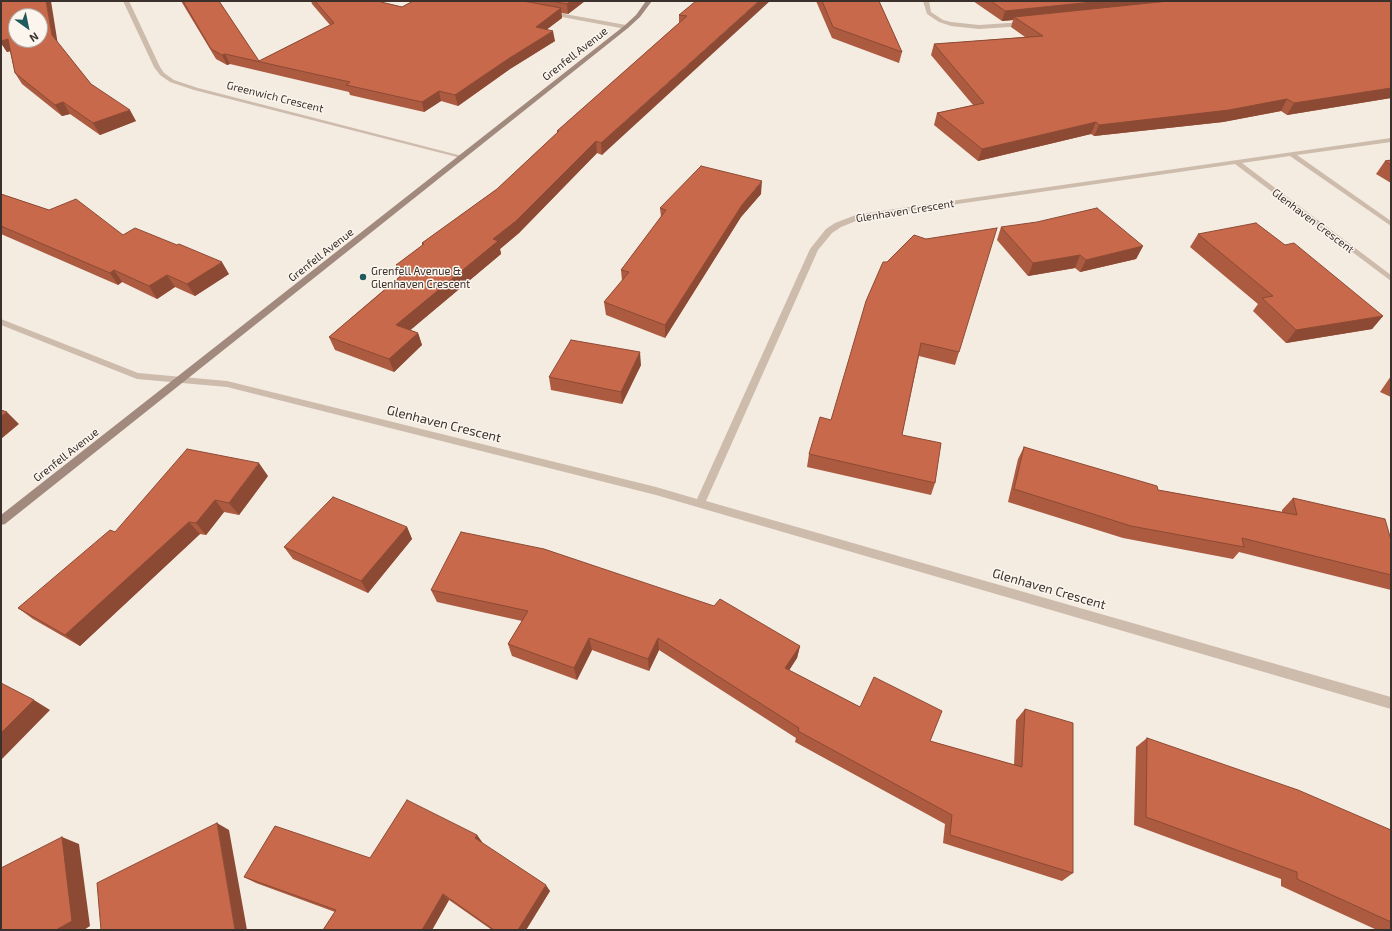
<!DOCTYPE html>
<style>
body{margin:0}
#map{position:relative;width:1392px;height:931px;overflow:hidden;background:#f4ebe1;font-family:"Exo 2",sans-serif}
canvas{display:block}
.frame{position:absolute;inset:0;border:2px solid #3b302b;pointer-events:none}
.north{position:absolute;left:8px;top:8px;width:40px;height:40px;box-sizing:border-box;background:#fbf5ee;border:1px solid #aea6a0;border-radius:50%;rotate:147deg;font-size:11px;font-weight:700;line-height:16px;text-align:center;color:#3b302b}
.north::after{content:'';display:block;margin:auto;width:14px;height:18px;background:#1f5a5e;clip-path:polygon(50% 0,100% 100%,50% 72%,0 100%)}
</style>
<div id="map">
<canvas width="1392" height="931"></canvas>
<div class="frame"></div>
<div class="north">N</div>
</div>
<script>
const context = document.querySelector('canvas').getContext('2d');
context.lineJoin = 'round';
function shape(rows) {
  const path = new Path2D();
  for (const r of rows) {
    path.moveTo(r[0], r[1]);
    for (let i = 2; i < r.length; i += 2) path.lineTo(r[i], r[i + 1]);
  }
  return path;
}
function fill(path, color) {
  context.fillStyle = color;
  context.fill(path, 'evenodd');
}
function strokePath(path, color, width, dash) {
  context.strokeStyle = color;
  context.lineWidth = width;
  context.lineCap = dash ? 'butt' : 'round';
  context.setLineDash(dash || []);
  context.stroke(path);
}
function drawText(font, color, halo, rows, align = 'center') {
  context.font = font + ' "Exo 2",sans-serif';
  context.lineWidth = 3;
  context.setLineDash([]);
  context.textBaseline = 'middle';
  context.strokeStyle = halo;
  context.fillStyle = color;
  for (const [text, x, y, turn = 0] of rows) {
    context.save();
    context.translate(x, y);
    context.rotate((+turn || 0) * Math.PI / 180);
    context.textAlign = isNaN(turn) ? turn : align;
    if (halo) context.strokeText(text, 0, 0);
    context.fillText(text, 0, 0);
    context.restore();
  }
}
fill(shape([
 [123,1,129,1,160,67,164,73,174,80,198,88,466,157,461,158,194,90,170,82,160,75,154,67,123,1],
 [923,1,929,1,931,12,943,20,951,22,979,25,1024,22,1027,24,1024,26,979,29,951,26,939,22,927,14,923,1],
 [548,11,626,25,629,27,626,29,546,14,545,13,548,11],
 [1391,138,1391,142,1297,155,1391,221,1391,226,1290,156,1242,163,1391,275,1391,281,1235,164,874,216,861,219,841,227,832,233,818,250,706,501,1391,697,1391,709,656,495,227,387,137,379,1,325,1,319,138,373,227,381,656,487,697,499,810,249,826,229,835,223,856,215,874,212,1391,138]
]), '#cdbbac');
fill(shape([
 [646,1,652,1,640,17,628,28,5,524,1,525,1,515,624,26,636,15,646,1]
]), '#a18a7d');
fill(shape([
 [1,1,57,42,91,84,136,121,100,135,70,114,62,116,22,84,15,73,10,51,7,52,1,43],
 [181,1,219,1,259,61,330,25,312,4,311,1,379,1,381,2,402,7,413,1,585,1,568,14,561,13,562,18,547,29,555,41,510,69,458,106,441,101,424,112,350,95,349,92,230,64,227,65,216,59],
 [696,1,602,155,597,153,519,233,500,249,501,254,410,330,418,333,422,345,394,372,335,350,329,337,400,276,396,265,422,246,422,243,497,189,557,133,557,131,679,23,679,15],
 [816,1,879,1,902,52,899,63,832,38],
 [973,1,1391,1,1391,98,1287,115,1281,111,1223,122,1094,136,1091,134,978,161,934,125,937,113,973,105,931,55,934,44,1025,37,1011,27,1013,20,1002,21],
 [1391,160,1391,183,1376,174,1385,161],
 [1,194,123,235,229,274,195,296,175,287,157,299,122,282,118,285,1,234],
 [761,194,741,217,665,338,606,315,604,302,622,281,621,270,661,217,660,208],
 [1001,227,1143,246,1136,259,1080,272,1075,268,1028,276,997,240],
 [1198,234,1285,245,1383,316,1372,329,1286,343,1253,311,1258,304,1190,247],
 [887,262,959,352,955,365,919,356,902,435,935,483,931,495,807,467,809,454,831,420],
 [641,365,622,404,551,390,549,377],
 [1391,376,1391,397,1380,392],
 [1024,447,1158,490,1282,512,1282,510,1293,498,1391,540,1391,590,1239,552,1233,559,1123,538,1008,502,1018,459],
 [268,476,239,515,224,512,206,535,200,534,80,646,33,619,18,608,115,532],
 [407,527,412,539,368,593,293,559,284,547],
 [431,590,800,646,797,658,789,670,860,707,930,741,1014,765,1016,720,1025,709,1073,873,1062,881,943,843,945,824,795,742,796,738,659,650,649,671,592,650,577,680,512,656,508,644,522,621,437,602],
 [1147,738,1391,830,1391,930,1377,930,1281,886,1281,879,1134,825,1136,747],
 [477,835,482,842,482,843,550,891,526,930,492,930,449,900,432,930,323,930,335,912,256,883,244,877,370,858]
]), '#ac5a40');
fill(shape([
 [46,1,51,1,58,45,52,35],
 [571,1,585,1,568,14,567,4],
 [759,1,770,1,602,155,601,143],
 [1102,1,1203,1,1014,17,1013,20,1002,21,1005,11],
 [561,8,562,18,537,37,536,27],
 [553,31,555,41,510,69,458,106,455,95,508,59],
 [8,39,15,50,7,52,1,43,1,41],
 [225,54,230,64,227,65,222,55],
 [1391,88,1391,98,1287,115,1294,103],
 [439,91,441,101,424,112,422,102],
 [1287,99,1281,111,1223,122,1094,136,1099,125],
 [63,102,70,114,62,116,55,105],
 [130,110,136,121,100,135,93,123],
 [1096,122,1091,134,978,161,982,149],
 [596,141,597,153,519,233,500,249,501,254,401,338,396,325,493,239],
 [762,181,761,194,741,217,665,338,665,325,742,205],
 [1143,246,1136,259,1080,272,1086,260],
 [1080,255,1075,268,1028,276,1033,263],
 [222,262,229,274,195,296,187,284],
 [114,270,122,282,118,285,110,273],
 [167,275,175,287,157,299,149,286],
 [1383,316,1372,329,1286,343,1296,330],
 [418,333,422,345,394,372,389,359],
 [640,352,641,365,622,404,621,392],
 [7,412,19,424,1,439,1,416],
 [259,463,268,476,239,515,229,503],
 [215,500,224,512,206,535,196,523],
 [189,522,200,534,80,646,65,635],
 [407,527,412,539,368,593,361,581],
 [589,638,592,650,577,680,574,668],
 [658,638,659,650,649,671,648,659],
 [800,646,797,658,783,680,785,668],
 [34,700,50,710,1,760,1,733],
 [217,823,229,830,247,930,235,930],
 [477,835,482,842,480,845,475,838],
 [62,837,79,844,90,926,84,930,56,930],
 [546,885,550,891,526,930,518,930],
 [443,894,449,900,432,930,422,930]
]), '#8c4a34');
const building = shape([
 [1,1,46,1,52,35,91,84,130,110,93,123,63,102,55,105,15,73,8,39,1,41,1,1],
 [16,16,40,16,40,40,16,40,16,16],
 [183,1,219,1,259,61,334,23,315,1,379,1,381,2,402,7,413,1,523,1,561,8,536,27,553,31,508,59,455,95,439,91,422,102,346,85,350,82,225,54,222,55,211,49,183,1],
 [551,1,571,1,567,4,551,1],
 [696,1,759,1,601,143,596,141,516,221,493,239,498,241,396,325,418,333,389,359,329,337,408,270,396,265,424,244,422,243,497,189,559,131,557,131,687,16,679,15,696,1],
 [822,1,879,1,902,52,833,27,822,1],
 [991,1,1102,1,1005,11,991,1],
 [1169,1,1391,1,1391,88,1294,103,1287,99,1229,110,1099,125,1096,122,982,149,937,113,984,103,934,44,1043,36,1014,17,1169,1],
 [1391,160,1391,165,1385,161,1391,160],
 [701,166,762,181,742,205,665,325,604,302,629,272,621,270,666,210,660,208,701,166],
 [1,194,49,210,76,199,123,235,135,228,177,245,179,244,222,262,187,284,167,275,149,286,114,270,110,273,1,226,1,194],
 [1097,208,1143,246,1086,260,1080,255,1033,263,1001,227,1037,222,1097,208],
 [1256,223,1285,245,1294,243,1383,316,1296,330,1262,298,1273,296,1198,234,1256,223],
 [997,228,959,352,921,343,902,435,941,443,935,483,809,454,820,417,831,420,866,301,883,262,887,262,914,235,926,239,997,228],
 [571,340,640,352,621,392,549,377,571,340],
 [1,410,7,412,1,416,1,410],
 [1024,447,1157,486,1158,490,1297,515,1293,498,1385,519,1391,540,1391,575,1242,538,1244,547,1131,526,1014,489,1024,447],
 [187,449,259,463,229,503,215,500,196,523,189,522,65,635,18,608,110,530,115,532,187,449],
 [333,497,407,527,361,581,284,547,333,497],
 [461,532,544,549,714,606,720,599,800,646,785,668,860,707,874,677,942,711,930,741,1022,767,1025,709,1073,723,1073,873,950,835,952,815,798,731,799,728,658,638,648,659,589,638,574,668,508,644,528,611,431,590,461,532],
 [1,683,34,700,1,733,1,683],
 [1147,738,1298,790,1391,830,1391,922,1297,879,1297,872,1146,817,1147,738],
 [407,800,477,835,475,838,546,885,518,930,494,930,443,894,422,930,323,930,336,910,244,877,275,826,370,858,407,800],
 [217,823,235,930,101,930,97,883,217,823],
 [62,837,72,921,56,930,1,930,1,868,62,837]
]);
fill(building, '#c8694b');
strokePath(building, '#8c4a34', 1);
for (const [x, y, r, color] of [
 [363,277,4,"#1f5a5e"]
]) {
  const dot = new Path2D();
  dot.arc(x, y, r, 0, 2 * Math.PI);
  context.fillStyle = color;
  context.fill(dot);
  strokePath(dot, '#fbf5ee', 1.5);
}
drawText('11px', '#3b302b', '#fbf5ee', [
 ["Grenfell Avenue",575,54,-38],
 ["Greenwich Crescent",275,97,14],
 ["Glenhaven Crescent",905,211,-9],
 ["Glenhaven Crescent",1313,221,37],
 ["Grenfell Avenue",321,255,-38],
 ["Grenfell Avenue",66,455,-38]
]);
drawText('11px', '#3b302b', '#fbf5ee', [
 ["Grenfell Avenue &",371,271],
 ["Glenhaven Crescent",371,284]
], 'left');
drawText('13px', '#3b302b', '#fbf5ee', [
 ["Glenhaven Crescent",444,424,14],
 ["Glenhaven Crescent",1049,589,16]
]);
</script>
